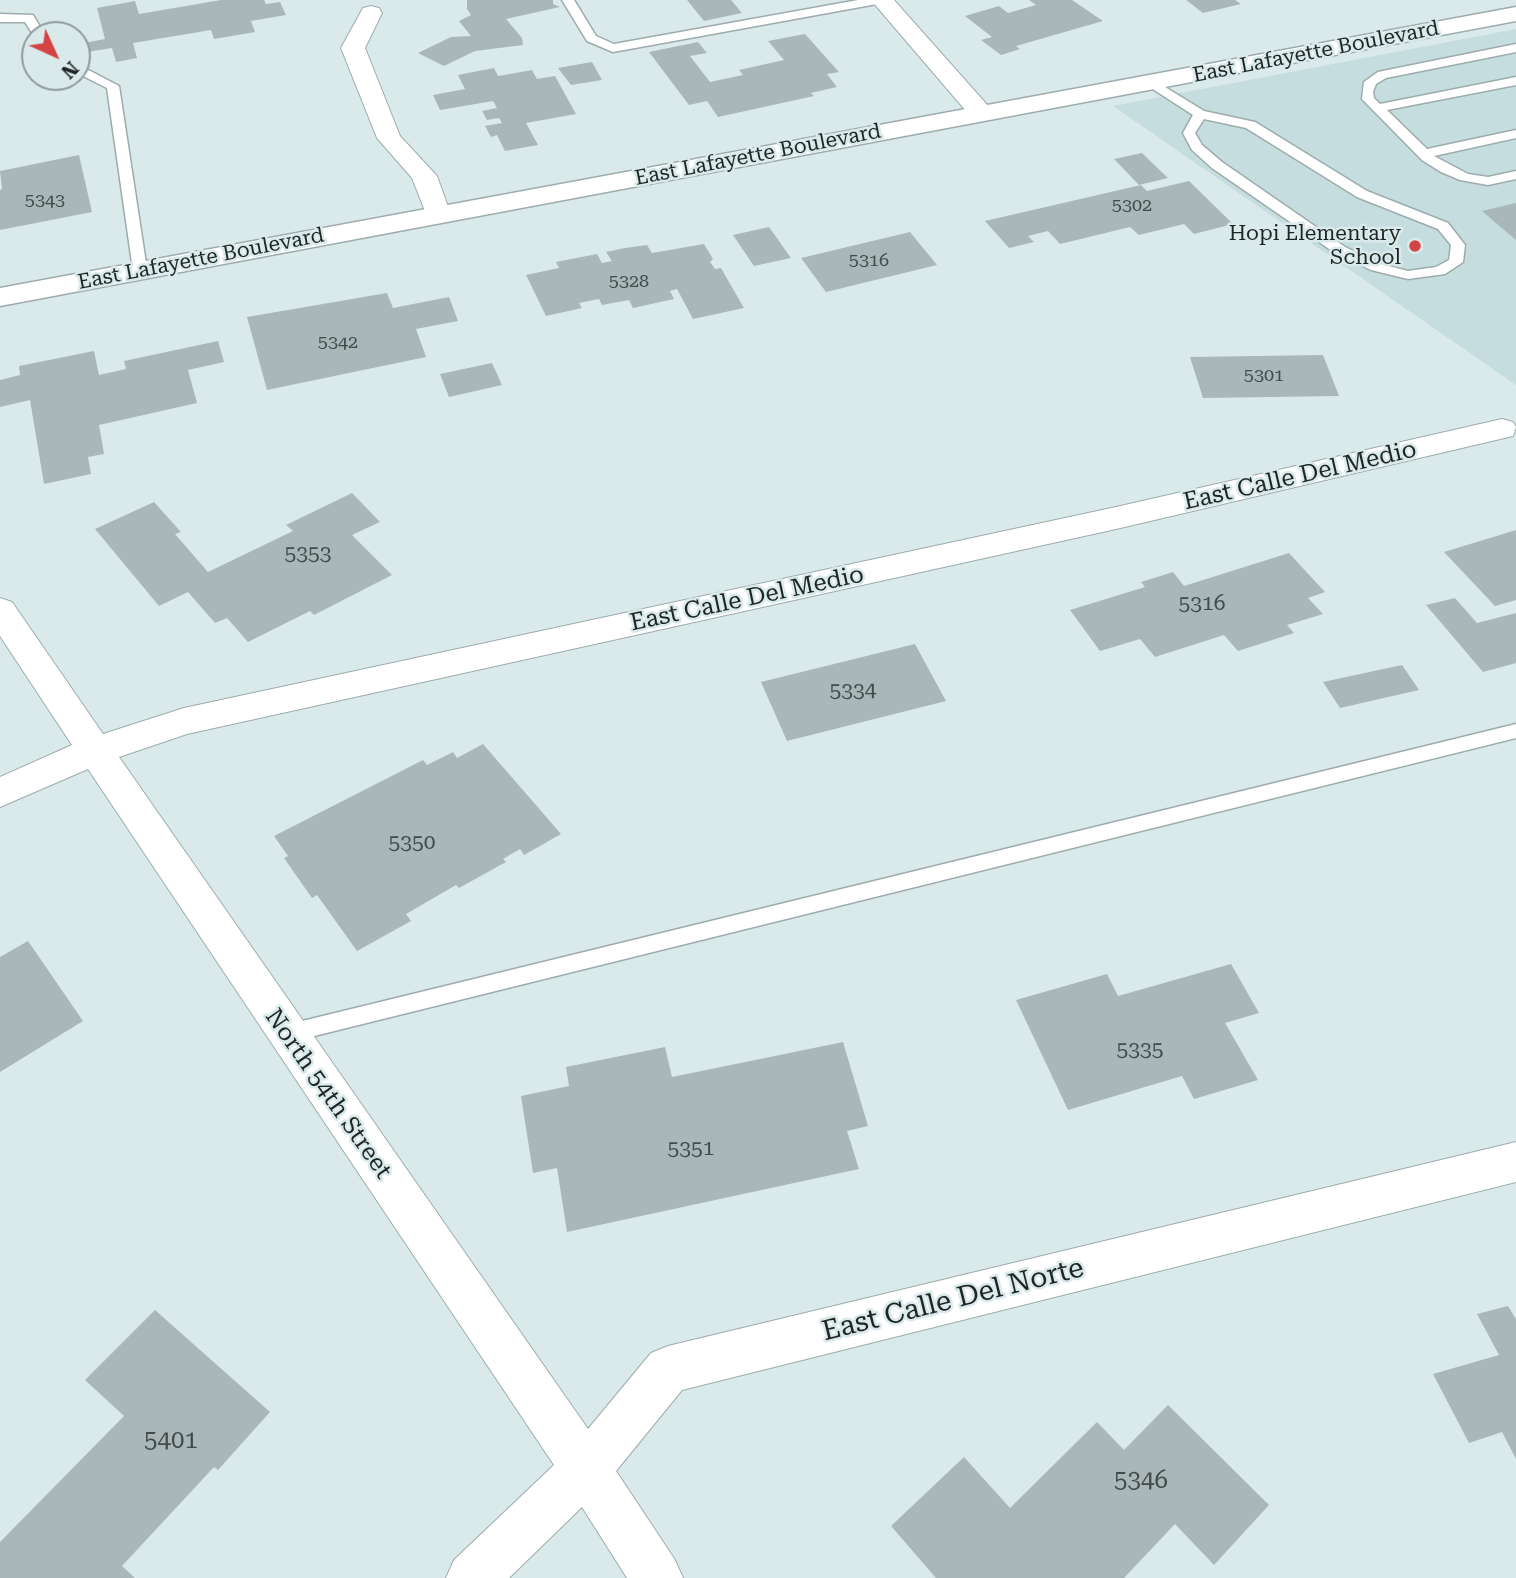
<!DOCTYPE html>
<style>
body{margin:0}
#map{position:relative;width:1516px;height:1578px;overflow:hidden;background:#daeaeb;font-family:"Roboto Serif",serif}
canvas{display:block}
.north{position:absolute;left:21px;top:21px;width:70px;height:70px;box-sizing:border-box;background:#daeaeb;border:2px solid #8f9b9c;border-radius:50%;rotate:135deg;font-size:19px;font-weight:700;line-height:28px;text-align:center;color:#1f2525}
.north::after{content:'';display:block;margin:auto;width:24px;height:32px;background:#d44445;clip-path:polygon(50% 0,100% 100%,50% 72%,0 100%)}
</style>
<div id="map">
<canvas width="1516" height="1578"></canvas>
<div class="north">N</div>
</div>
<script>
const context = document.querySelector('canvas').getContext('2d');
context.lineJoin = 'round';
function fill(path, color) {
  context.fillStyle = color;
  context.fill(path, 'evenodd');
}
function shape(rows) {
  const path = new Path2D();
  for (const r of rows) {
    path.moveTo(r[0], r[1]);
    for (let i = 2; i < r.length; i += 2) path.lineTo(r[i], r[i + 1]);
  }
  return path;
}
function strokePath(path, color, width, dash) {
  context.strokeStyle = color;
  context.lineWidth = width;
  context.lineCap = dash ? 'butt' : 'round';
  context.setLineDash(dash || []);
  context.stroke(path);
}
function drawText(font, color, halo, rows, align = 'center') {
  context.font = font + ' "Roboto Serif",serif';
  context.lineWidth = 5;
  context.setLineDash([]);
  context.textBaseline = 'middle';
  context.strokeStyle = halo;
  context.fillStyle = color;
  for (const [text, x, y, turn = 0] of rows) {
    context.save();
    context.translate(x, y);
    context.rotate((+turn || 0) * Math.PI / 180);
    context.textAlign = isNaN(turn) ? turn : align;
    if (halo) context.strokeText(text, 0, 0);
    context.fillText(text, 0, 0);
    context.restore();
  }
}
fill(shape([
 [1516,29,1516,385,1113,106]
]), '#c5dddf');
fill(shape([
 [221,0,264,0,266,4,280,2,286,15,251,21,255,32,214,39,211,30,133,43,137,58,116,62,112,48,81,53,79,44,105,39,97,8,135,1,139,14],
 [467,0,553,0,553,4,560,7,506,19,522,38,523,45,475,51,444,66,418,53,451,37,471,36,459,21,471,15,467,9],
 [687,0,731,0,742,13,704,21],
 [1029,0,1072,0,1103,21,1016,46,1020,49,1001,55,981,40,992,37,965,16,999,6,1008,13,1036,5],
 [1186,0,1235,0,1241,4,1203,13],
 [805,34,839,72,827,74,837,87,811,93,814,96,718,117,707,101,689,105,649,52,698,42,707,53,690,56,710,82,743,75,739,70,784,60,768,41],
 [592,62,602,80,571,85,558,68],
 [494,68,498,76,532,70,537,79,555,76,576,114,526,123,538,145,505,151,497,135,491,137,485,126,502,123,499,118,487,120,482,111,497,108,493,101,440,110,433,95,465,89,458,75],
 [1142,153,1168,178,1139,185,1114,159],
 [79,155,92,212,0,230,0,190,2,189,0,171],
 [1189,181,1233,224,1194,234,1184,224,1139,235,1130,227,1060,244,1048,231,1028,236,1034,242,1009,248,985,221,1141,185,1147,191],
 [1516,203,1516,240,1482,211],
 [769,227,791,258,754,266,733,235],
 [910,232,937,265,826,292,801,258],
 [704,244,713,259,710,262,715,269,721,268,744,308,693,319,677,289,670,291,674,299,633,308,629,300,602,305,599,299,579,303,582,308,546,316,526,275,559,268,556,262,597,254,602,263,612,261,606,252,625,248,647,245,652,253],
 [387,293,393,308,449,297,458,321,416,329,426,357,267,390,247,317],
 [218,341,224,362,188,370,197,403,99,425,104,454,88,457,91,474,44,484,30,400,0,407,0,380,20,375,19,366,94,351,99,375,126,369,124,361],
 [1323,355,1339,396,1203,398,1190,357],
 [492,363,502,385,449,397,440,374],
 [352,493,380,522,352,535,392,575,314,615,310,611,248,642,227,618,215,623,188,592,159,606,95,529,154,502,181,532,175,534,208,572,293,531,286,525],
 [1516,530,1516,600,1495,606,1444,552],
 [1289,553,1325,592,1308,598,1323,614,1287,625,1294,633,1238,651,1224,635,1155,657,1140,639,1100,651,1070,610,1145,587,1141,582,1173,572,1184,586],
 [1455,598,1477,623,1516,613,1516,663,1483,672,1426,605],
 [915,644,946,701,787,741,761,682],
 [1402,665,1419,690,1340,708,1323,682],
 [483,744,561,834,524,855,520,849,503,859,506,862,459,888,456,885,406,914,411,921,357,951,317,895,312,898,284,858,288,856,274,836,423,760,427,765,453,752,457,758],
 [28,941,83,1021,0,1072,0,957],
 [1231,964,1259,1013,1225,1023,1258,1080,1194,1099,1182,1076,1068,1110,1016,1000,1107,974,1118,996],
 [843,1042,868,1126,847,1131,859,1169,567,1232,557,1168,533,1173,521,1096,569,1086,566,1067,665,1047,672,1077],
 [1508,1306,1516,1319,1516,1459,1502,1432,1469,1443,1433,1374,1499,1355,1477,1314],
 [155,1310,270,1412,218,1470,214,1467,122,1566,135,1578,0,1578,0,1542,124,1416,85,1380],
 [1168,1405,1269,1505,1214,1565,1175,1524,1124,1578,936,1578,891,1526,964,1457,1010,1508,1097,1422,1124,1450]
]), '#a9b7b9');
const lane = shape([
 [562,0,574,0,596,36,614,44,858,0,883,0,877,4,613,52,587,41,562,0],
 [0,14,33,15,45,35,35,35,35,38,25,22,0,22,0,14],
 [1516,44,1516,52,1386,78,1376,84,1373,92,1374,98,1380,104,1516,77,1516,85,1387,110,1427,149,1516,130,1516,138,1434,156,1468,174,1488,177,1516,171,1516,179,1488,185,1460,180,1441,172,1422,160,1362,99,1364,82,1378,72,1516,44],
 [77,64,119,86,147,270,145,273,135,273,133,270,107,88,77,73,77,64],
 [1152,79,1204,111,1255,122,1367,191,1448,223,1465,245,1463,262,1445,274,1408,279,1371,270,1335,253,1212,168,1192,150,1183,133,1193,115,1148,86,1148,80,1152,79],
 [1204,119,1246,128,1357,197,1438,229,1451,245,1449,260,1436,267,1408,271,1381,264,1345,247,1222,162,1202,145,1195,133,1204,119],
 [1516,724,1516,738,286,1043,278,1041,275,1034,278,1027,286,1025,1516,724]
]);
const street = shape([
 [871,0,894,0,990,108,993,113,990,118,981,120,972,118,871,0],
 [371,6,379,8,382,13,365,48,400,136,437,176,451,215,447,221,438,223,429,221,412,178,377,138,341,48,363,8,371,6],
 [1502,419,1513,422,1516,427,1513,436,1116,529,187,734,119,757,588,1429,651,1353,668,1346,1516,1142,1516,1182,682,1390,616,1471,675,1560,683,1578,627,1578,582,1507,509,1578,446,1578,454,1560,554,1465,88,769,0,807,0,777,72,745,0,636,0,598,12,602,103,734,184,708,1116,507,1502,419]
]);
const secondary = shape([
 [1516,7,1516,21,0,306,0,288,1516,7]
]);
strokePath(lane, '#9dabad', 3);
strokePath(street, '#9dabad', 2);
strokePath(secondary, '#9dabad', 3);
fill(lane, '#fff');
fill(street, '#fff');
fill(secondary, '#fff');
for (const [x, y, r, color] of [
 [1415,246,7,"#d44445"]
]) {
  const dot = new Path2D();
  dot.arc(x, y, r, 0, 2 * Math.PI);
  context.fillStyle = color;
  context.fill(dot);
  strokePath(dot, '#daeaeb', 2.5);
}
drawText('18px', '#424a4a', null, [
 ["5343",45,201],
 ["5302",1132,206],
 ["5316",869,261],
 ["5328",629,282],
 ["5342",338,343],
 ["5301",1264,376]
]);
drawText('21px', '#1f2525', '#daeaeb', [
 ["East Lafayette Boulevard",1316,52,-11],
 ["East Lafayette Boulevard",758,155,-11],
 ["East Lafayette Boulevard",201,259,-11]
]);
drawText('21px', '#1f2525', '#daeaeb', [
 ["Hopi Elementary",1401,234],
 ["School",1401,258]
], 'right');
drawText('21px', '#424a4a', null, [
 ["5353",308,554],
 ["5316",1202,604],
 ["5334",853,691],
 ["5350",412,843],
 ["5335",1140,1050],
 ["5351",691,1149]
]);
drawText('24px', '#1f2525', '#daeaeb', [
 ["East Calle Del Medio",1300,476,-13],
 ["East Calle Del Medio",747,599,-12],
 ["North 54th Street",328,1094,55]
]);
drawText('24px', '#424a4a', null, [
 ["5401",171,1441],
 ["5346",1141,1481]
]);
drawText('28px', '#1f2525', '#daeaeb', [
 ["East Calle Del Norte",953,1300,-14]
]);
</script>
